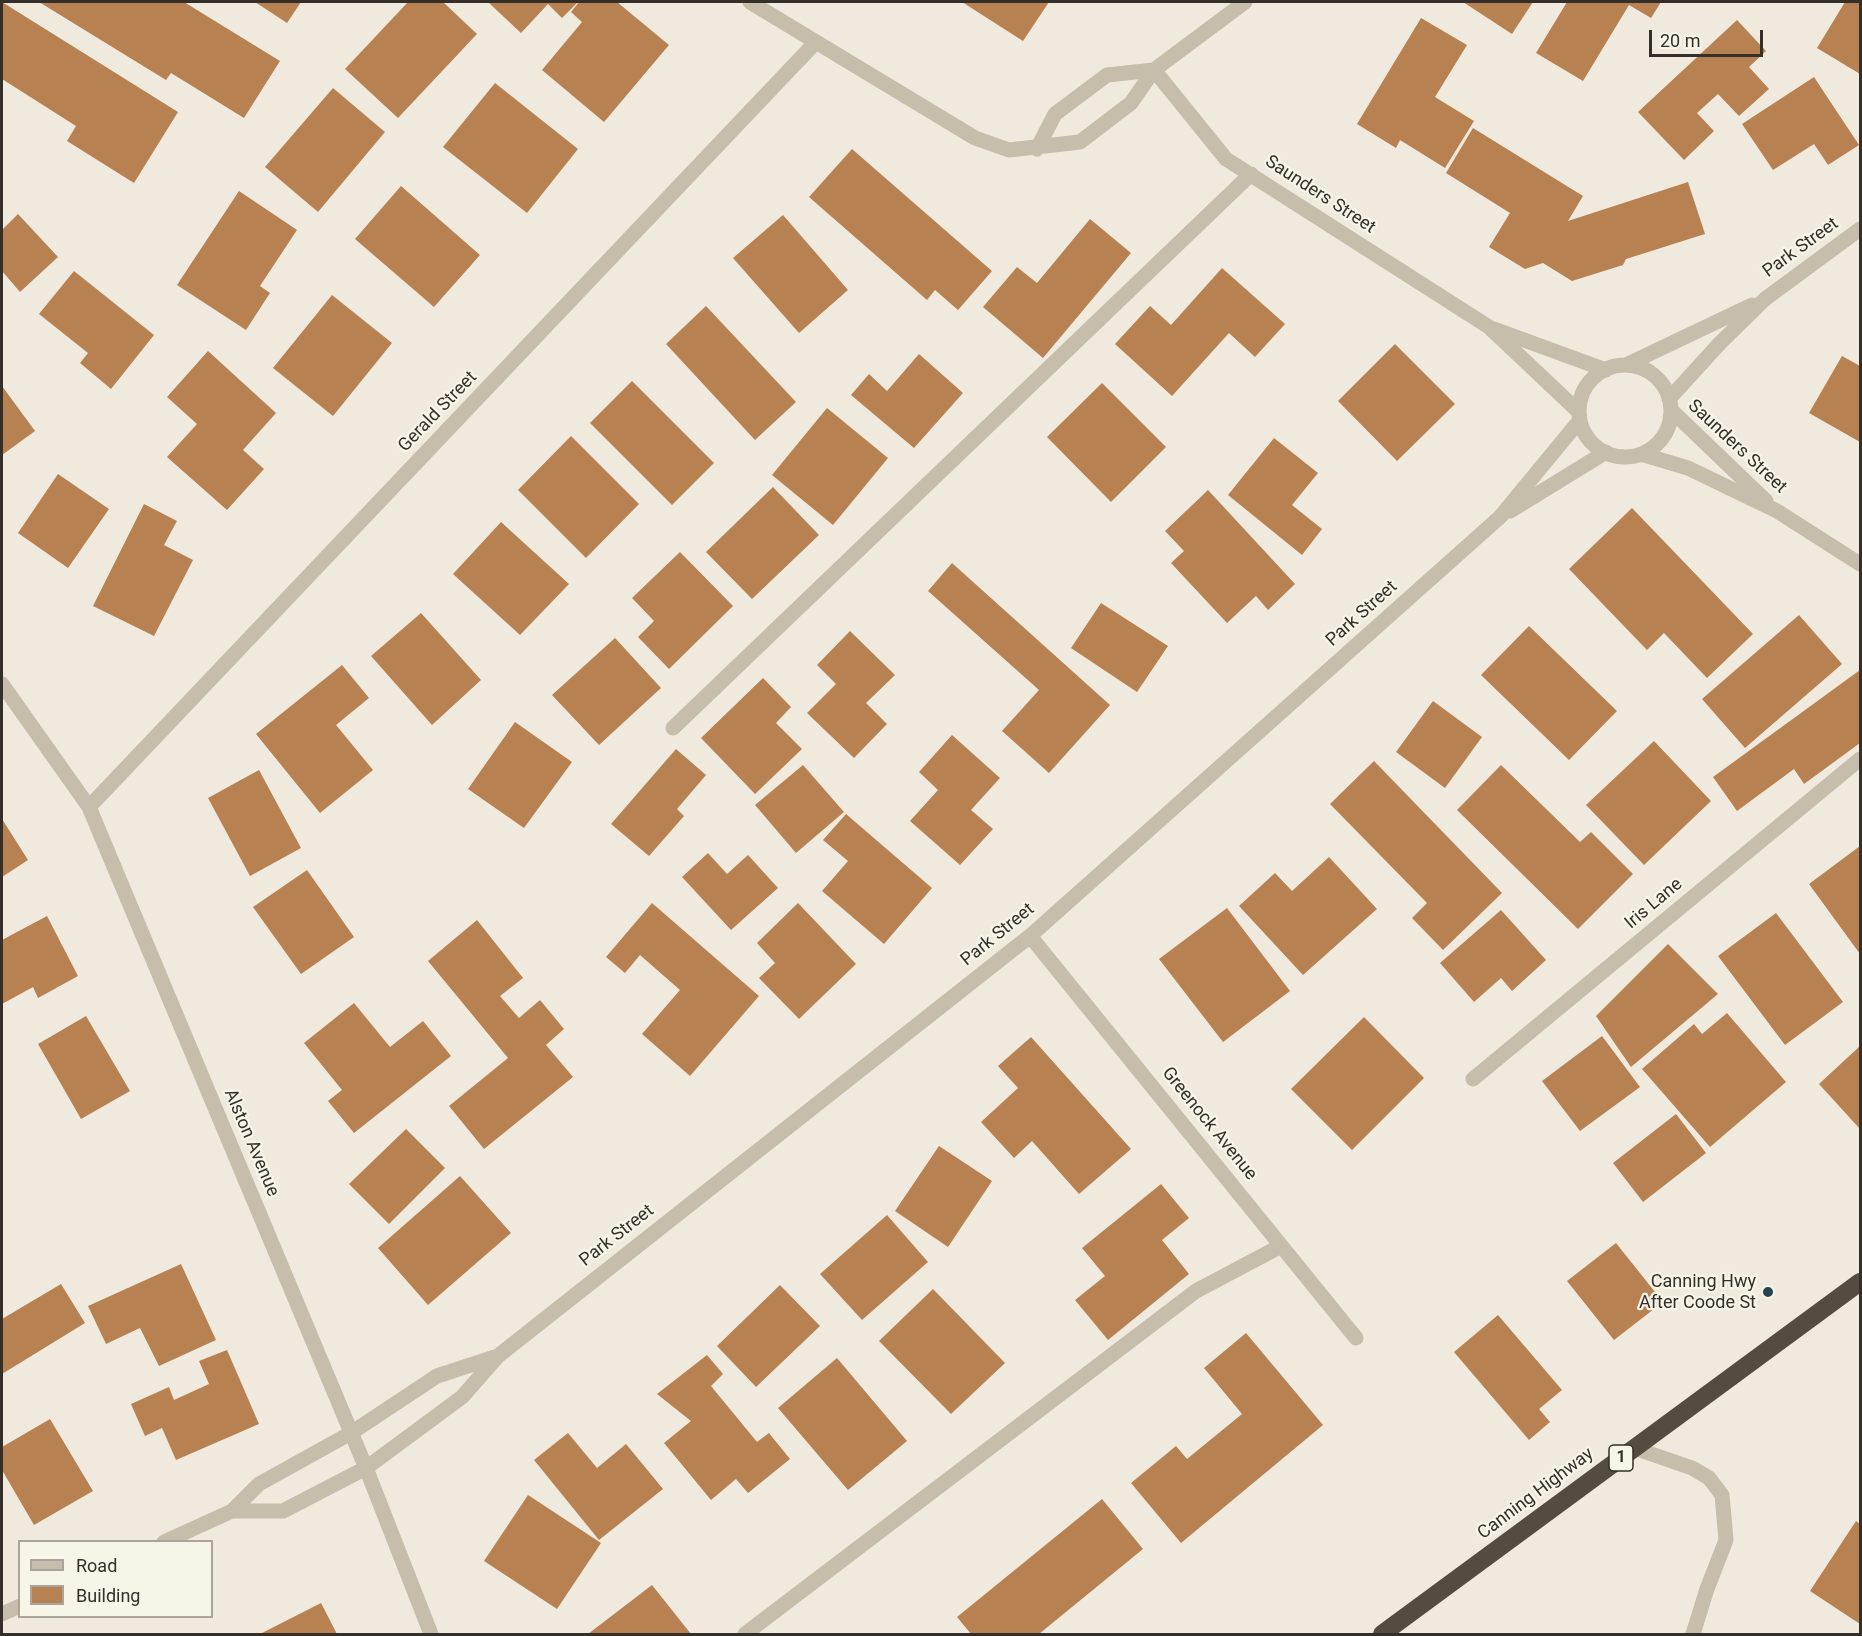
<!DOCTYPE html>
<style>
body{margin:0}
#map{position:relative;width:1862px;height:1636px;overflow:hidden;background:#efeadd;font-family:Roboto,sans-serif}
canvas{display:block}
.frame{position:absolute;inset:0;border:3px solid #342f29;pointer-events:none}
.legend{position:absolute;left:18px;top:1540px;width:195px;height:78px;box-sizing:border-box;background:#f7f4e8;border:2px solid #a9a59c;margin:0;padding:8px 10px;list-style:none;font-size:18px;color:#342f29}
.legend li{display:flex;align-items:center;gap:12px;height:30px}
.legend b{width:30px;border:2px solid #a9a59c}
.scale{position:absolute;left:1649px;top:30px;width:114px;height:27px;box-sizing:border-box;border:3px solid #342f29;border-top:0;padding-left:8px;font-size:18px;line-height:21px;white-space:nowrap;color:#342f29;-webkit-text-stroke:4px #f7f4e8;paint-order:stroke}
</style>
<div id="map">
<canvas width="1862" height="1636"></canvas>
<div class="frame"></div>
<ul class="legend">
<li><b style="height:8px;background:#c6bdaa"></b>Road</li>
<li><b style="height:16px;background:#b88152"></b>Building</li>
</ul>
<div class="scale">20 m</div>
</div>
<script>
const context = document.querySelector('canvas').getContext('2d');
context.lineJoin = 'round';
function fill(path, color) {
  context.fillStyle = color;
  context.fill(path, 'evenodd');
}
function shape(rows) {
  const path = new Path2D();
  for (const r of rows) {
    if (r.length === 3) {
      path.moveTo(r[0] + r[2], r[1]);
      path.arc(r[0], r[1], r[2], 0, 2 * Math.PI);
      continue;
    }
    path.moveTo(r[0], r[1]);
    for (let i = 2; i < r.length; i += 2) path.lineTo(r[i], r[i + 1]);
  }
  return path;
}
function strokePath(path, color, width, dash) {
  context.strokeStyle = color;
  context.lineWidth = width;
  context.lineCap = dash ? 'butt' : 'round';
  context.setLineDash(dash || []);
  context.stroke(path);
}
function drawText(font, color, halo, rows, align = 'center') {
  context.font = font + ' Roboto,sans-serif';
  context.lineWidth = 4.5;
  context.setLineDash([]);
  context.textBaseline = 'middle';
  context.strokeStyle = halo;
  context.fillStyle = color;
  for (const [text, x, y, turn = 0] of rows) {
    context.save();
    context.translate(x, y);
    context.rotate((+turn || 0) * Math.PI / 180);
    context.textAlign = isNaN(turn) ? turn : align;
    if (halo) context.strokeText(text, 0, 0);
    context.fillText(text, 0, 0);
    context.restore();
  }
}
fill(shape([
 [2,2,178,112,134,183,67,141,76,126,2,79],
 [39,2,184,2,280,61,244,118,171,73,166,80],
 [255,2,301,2,287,23],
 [408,2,443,2,477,34,398,118,345,69],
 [488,2,578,2,562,18,548,4,521,33],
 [579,2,617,2,669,45,604,122,542,70,582,22,571,12],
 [962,2,1049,2,1023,41],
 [1463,2,1533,2,1512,34],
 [1567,2,1661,2,1651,18,1629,5,1583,81,1536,53],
 [1845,2,1860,2,1860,74,1817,48],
 [1421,18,1467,45,1435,97,1474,121,1445,168,1400,140,1396,148,1357,124],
 [1737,20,1766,51,1749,67,1769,89,1739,116,1718,94,1697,113,1714,131,1684,160,1638,112],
 [1814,77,1859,145,1828,165,1814,144,1773,170,1742,124],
 [495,83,578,149,527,213,443,147],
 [333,88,385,132,318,212,265,167],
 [1473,128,1583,196,1568,221,1688,182,1705,234,1626,259,1623,265,1572,281,1543,263,1525,269,1489,247,1510,213,1446,173],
 [852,149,992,271,958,310,935,290,927,300,809,197],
 [401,186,480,255,434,307,355,239],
 [239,191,297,230,260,286,270,293,246,330,177,285],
 [18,214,58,257,20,292,2,271,2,230],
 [783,215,848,290,799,333,733,258],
 [1090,219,1131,253,1043,358,983,307,1017,267,1037,283],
 [1222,268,1285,324,1255,357,1229,333,1172,396,1115,344,1150,306,1171,325],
 [74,271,154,335,111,389,80,363,88,353,39,314],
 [332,295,392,343,333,416,273,368],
 [706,306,796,402,755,440,666,344],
 [1395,344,1455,404,1397,461,1338,401],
 [208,351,276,413,243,450,264,469,227,510,167,457,197,424,167,397],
 [919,354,963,393,914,448,851,395,869,374,887,391],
 [1842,356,1860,366,1860,442,1809,413],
 [632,381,714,463,672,505,590,423],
 [1102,383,1166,447,1111,502,1047,437],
 [2,386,35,431,2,455],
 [827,408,888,458,833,525,772,475],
 [571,436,639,504,586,558,518,490],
 [1274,438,1318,473,1292,505,1322,529,1302,555,1228,495],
 [58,474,109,509,68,568,18,533],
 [773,487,819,535,752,599,706,552],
 [1208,490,1295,584,1268,610,1256,596,1227,623,1171,563,1184,551,1165,531],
 [144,504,177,521,164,545,193,560,154,636,93,606],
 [1632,508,1753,634,1707,678,1664,633,1647,650,1569,569],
 [501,522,569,584,520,635,453,574],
 [680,552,733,606,669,669,638,637,654,621,632,598],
 [952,563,1110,705,1049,773,1002,731,1039,690,928,591],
 [1101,603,1168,646,1137,692,1071,648],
 [421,613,481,680,432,725,371,656],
 [1799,615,1842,664,1745,748,1702,699],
 [1529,626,1617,711,1569,760,1481,675],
 [850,631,895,675,866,703,887,724,854,758,807,713,836,684,817,665],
 [615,638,661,688,599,745,552,695],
 [342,665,369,698,336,725,373,770,320,813,256,734],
 [1860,670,1860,743,1804,784,1794,769,1737,811,1713,777],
 [763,678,791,707,776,723,802,749,755,794,701,738],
 [1433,701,1482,737,1445,788,1396,752],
 [515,722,572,762,524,828,468,789],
 [952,735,1000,778,971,810,993,829,960,865,910,821,938,790,919,772],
 [1654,741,1711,801,1644,865,1586,805],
 [676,749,706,775,677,809,684,816,649,856,611,824],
 [1374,761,1502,893,1443,950,1412,918,1427,903,1330,804],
 [803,765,844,812,796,853,755,805],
 [1501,765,1580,842,1591,832,1633,874,1578,929,1457,810],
 [259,770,301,848,250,876,208,798],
 [846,814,932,888,884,944,822,891,848,861,823,840],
 [2,819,28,860,2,877],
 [1860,846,1860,954,1809,884],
 [708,853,727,874,748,855,778,888,731,930,682,877],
 [1329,857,1377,909,1303,975,1239,906,1275,873,1292,891],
 [307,870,354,937,301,974,253,907],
 [652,903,759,996,690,1076,642,1034,680,990,640,955,625,973,606,957],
 [798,903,856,964,799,1019,759,978,775,963,757,943],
 [1227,908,1290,991,1223,1042,1159,959],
 [1501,910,1546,960,1512,991,1501,978,1474,1002,1440,963],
 [1776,913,1843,1002,1785,1045,1718,956],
 [47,916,78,976,38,998,33,987,2,1004,2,940],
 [477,920,523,978,500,996,519,1018,540,1000,564,1029,546,1045,573,1077,484,1149,449,1106,508,1058,428,961],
 [1668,944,1718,994,1631,1067,1596,1016],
 [354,1003,390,1047,423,1021,451,1056,354,1133,328,1101,342,1090,304,1043],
 [1727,1013,1786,1082,1710,1147,1642,1069,1694,1024,1702,1034],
 [86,1016,130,1091,81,1119,38,1044],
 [1364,1017,1424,1078,1352,1150,1291,1089],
 [1602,1036,1640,1087,1580,1131,1542,1081],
 [1031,1037,1131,1149,1079,1194,1032,1141,1014,1158,981,1122,1018,1088,998,1066],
 [1860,1046,1860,1129,1819,1084],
 [1676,1114,1706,1153,1643,1202,1613,1163],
 [406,1129,445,1168,389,1224,349,1184],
 [939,1146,992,1181,948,1247,895,1211],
 [460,1176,511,1233,428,1305,378,1248],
 [1161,1184,1189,1218,1162,1240,1189,1274,1108,1340,1075,1300,1105,1276,1082,1248],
 [887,1215,928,1262,862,1320,820,1274],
 [1616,1243,1663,1302,1614,1340,1567,1281],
 [181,1264,216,1340,159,1366,140,1328,106,1344,88,1306],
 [61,1284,85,1323,2,1374,2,1319],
 [780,1285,820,1326,756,1387,717,1346],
 [933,1289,1005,1363,951,1414,879,1341],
 [1498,1315,1562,1390,1539,1409,1550,1422,1529,1440,1454,1352],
 [1246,1333,1323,1425,1181,1543,1131,1483,1176,1446,1187,1459,1242,1414,1204,1368],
 [227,1350,259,1424,176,1460,162,1428,145,1436,131,1404,169,1387,174,1400,209,1384,199,1361],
 [707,1355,723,1374,711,1386,757,1442,769,1433,790,1459,748,1493,736,1479,711,1500,664,1443,691,1421,657,1394],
 [837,1358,907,1441,848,1490,778,1408],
 [50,1419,93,1491,34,1525,2,1470,2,1447],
 [568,1433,597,1468,626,1444,663,1489,599,1540,534,1460],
 [528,1495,601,1543,557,1609,484,1561],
 [1102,1499,1143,1549,1039,1634,971,1634,957,1617],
 [1856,1521,1860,1524,1860,1624,1810,1591],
 [652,1585,691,1634,588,1634],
 [321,1603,337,1634,260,1634]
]), '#b88152');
strokePath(shape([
 [750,2,975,138,1009,150,1080,142,1131,103,1154,70,1245,2],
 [1154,70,1226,159,1489,327,1579,412],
 [1037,149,1055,114,1107,75,1154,70],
 [1494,329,1606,370],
 [1626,365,1752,305],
 [1625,411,46],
 [1669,399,1720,343,1765,299,1860,229],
 [1671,410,1766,501],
 [1641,454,1688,468,1777,511,1860,564],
 [1510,511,1606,452],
 [2,684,89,807,366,1468,431,1634],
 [673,728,1251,174],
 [89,807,815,43],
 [1030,936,1356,1338],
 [1473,1079,1860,759],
 [1634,1448,1692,1468,1709,1478,1722,1495,1726,1540,1707,1589,1693,1634],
 [232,1511,283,1511,366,1468,462,1397,498,1356,1030,936,1500,517,1580,420],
 [164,1542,232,1511,259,1484,351,1433,437,1376,498,1356],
 [2,1614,20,1606],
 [745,1634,1196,1291,1281,1246]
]), '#c6bdaa', 15);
strokePath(shape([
 [1382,1634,1860,1282]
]), '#544b41', 18);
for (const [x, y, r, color] of [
 [1768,1292,6,"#234350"]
]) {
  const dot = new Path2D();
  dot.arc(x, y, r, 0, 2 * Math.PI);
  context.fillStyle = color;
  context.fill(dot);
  strokePath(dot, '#f7f4e8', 2);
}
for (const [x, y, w] of [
 [1621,1458,24]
]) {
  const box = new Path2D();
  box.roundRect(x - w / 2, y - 13, w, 26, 4.5);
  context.fillStyle = '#f7f4e8';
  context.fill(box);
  strokePath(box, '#342f29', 1.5);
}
drawText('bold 16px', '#342f29', null, [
 ["1",1621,1458]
]);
drawText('18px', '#342f29', '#f7f4e8', [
 ["Saunders Street",1320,195,33],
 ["Park Street",1801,248,-36],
 ["Gerald Street",438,412,-46],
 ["Saunders Street",1737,447,43],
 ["Park Street",1362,614,-42],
 ["Iris Lane",1654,904,-40],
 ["Park Street",998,935,-39],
 ["Greenock Avenue",1209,1124,51],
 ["Alston Avenue",251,1143,67],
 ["Park Street",617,1236,-38],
 ["Canning Highway",1536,1494,-37]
]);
drawText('18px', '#342f29', '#f7f4e8', [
 ["Canning Hwy",1756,1282],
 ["After Coode St",1756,1303]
], 'right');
</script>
